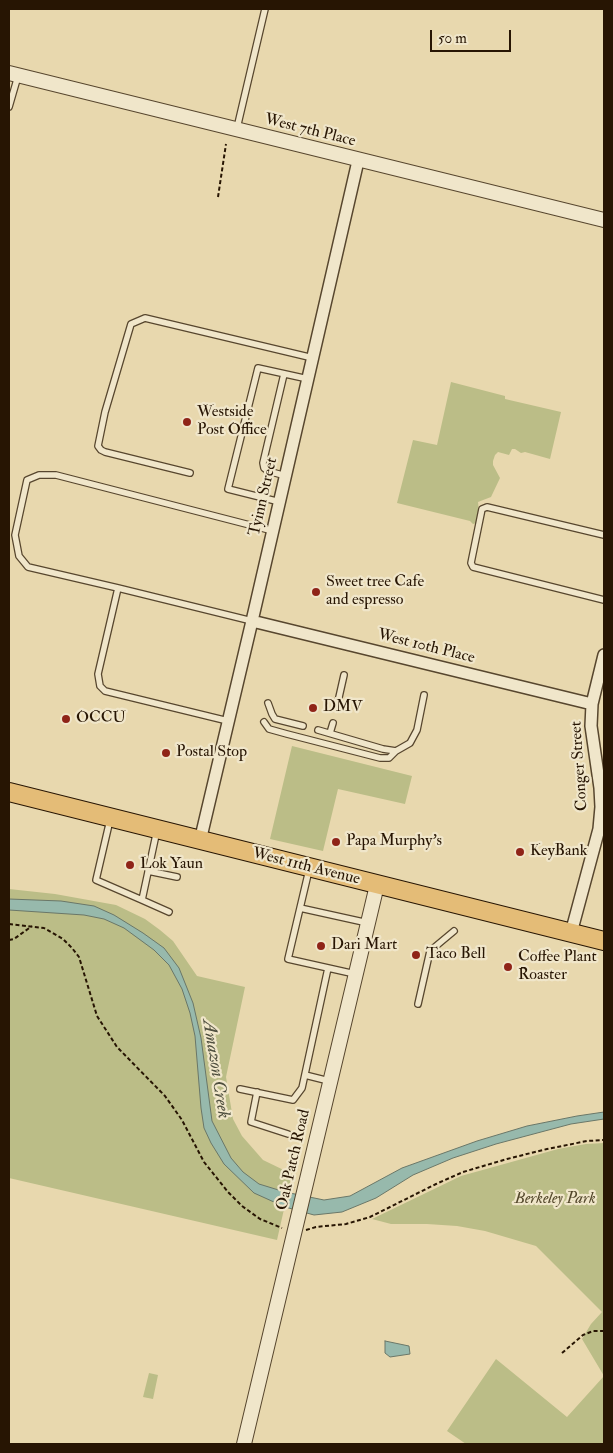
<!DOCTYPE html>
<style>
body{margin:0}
#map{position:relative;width:613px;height:1453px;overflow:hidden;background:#e8d8ae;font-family:"IM FELL Double Pica",serif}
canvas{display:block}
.frame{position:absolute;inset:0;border:10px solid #271503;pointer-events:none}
.scale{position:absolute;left:430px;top:30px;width:81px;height:22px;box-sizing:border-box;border:2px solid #271503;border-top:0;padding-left:6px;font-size:15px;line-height:18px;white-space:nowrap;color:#271503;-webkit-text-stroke:4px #f0e6ca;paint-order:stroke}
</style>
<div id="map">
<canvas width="613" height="1453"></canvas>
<div class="frame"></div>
<div class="scale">50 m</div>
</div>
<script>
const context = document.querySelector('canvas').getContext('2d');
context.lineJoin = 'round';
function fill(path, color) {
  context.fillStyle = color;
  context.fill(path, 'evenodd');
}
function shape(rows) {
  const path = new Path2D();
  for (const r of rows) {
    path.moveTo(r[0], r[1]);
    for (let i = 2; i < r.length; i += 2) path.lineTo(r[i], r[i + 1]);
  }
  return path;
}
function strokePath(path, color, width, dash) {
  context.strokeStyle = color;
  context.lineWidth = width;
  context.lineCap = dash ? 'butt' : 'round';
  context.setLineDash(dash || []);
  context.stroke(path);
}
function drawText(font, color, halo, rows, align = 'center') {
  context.font = font + ' "IM FELL Double Pica",serif';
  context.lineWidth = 4.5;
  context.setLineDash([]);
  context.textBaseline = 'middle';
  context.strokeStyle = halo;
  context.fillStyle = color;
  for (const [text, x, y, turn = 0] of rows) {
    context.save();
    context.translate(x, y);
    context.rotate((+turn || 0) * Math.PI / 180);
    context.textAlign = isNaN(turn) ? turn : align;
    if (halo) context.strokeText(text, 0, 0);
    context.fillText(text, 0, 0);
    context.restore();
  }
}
fill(shape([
 [451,382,505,396,505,399,561,412,550,459,525,452,521,453,515,449,512,449,509,455,498,452,495,455,493,461,493,465,500,478,491,497,478,502,480,521,477,523,473,524,470,521,397,503,413,440,437,445],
 [292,746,412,776,405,804,338,789,323,851,270,839],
 [9,889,55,894,116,905,145,919,160,930,173,941,197,976,245,987,226,1077,233,1119,242,1136,263,1160,292,1174,277,1240,9,1178],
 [604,1143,604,1376,582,1339,591,1324,602,1312,536,1246,485,1231,457,1226,427,1224,391,1224,372,1219,461,1176,558,1149,586,1144],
 [496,1359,567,1417,604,1376,604,1444,466,1444,447,1431],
 [149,1373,158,1375,153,1399,143,1397]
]), '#bbbd87');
const water = shape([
 [9,899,61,901,94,906,114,915,143,933,164,948,179,968,193,1003,201,1038,212,1121,231,1158,243,1172,259,1184,285,1192,324,1200,350,1196,402,1168,477,1141,527,1126,577,1116,604,1112,604,1119,571,1124,496,1144,453,1158,413,1175,376,1198,342,1212,314,1215,285,1207,254,1193,224,1164,211,1143,204,1128,201,1108,195,1036,190,1013,182,989,169,965,154,950,124,928,104,919,84,915,9,910,9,899],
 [385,1341,409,1346,410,1354,390,1357,385,1353,385,1341]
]);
fill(water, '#97b9ac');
strokePath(water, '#6a7768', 1);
const service = shape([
 [9,107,18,76],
 [237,128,265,9],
 [284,374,263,463,264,468,268,471,286,476],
 [190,473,105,452,101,450,98,446,105,412,131,324,145,318,313,358],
 [280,502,228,489,258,368,308,379],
 [604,535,487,507,482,509,471,563,473,567,604,600],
 [118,588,28,567,19,556,15,535,27,480,39,475,56,475,273,531],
 [268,703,272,714,275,719,303,726],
 [337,706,344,675],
 [228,721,105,691,100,686,98,674,118,588,252,621],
 [264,722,269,729,287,734,380,758,389,758,396,751],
 [318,730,383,749,396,751,410,743,417,730,424,695],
 [330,733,333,723],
 [110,820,96,880,142,900,157,830],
 [309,870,288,959,355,974],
 [148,871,177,877],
 [142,900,169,912],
 [300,908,368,923],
 [418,1004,430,951,454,931],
 [305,1075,329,1081],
 [240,1089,293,1100,302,1088,328,968],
 [257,1092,251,1122,288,1134]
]);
const minor = shape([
 [252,621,592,704],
 [200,841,252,621,358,161],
 [571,933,599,829,601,807,600,788,591,726,592,704,604,655]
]);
const tertiary = shape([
 [9,73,604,220],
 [244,1444,377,885]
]);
const primary = shape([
 [9,792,604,941]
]);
strokePath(service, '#57462e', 8);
strokePath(minor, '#57462e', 14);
strokePath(tertiary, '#57462e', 16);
strokePath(primary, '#271503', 20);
strokePath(shape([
 [218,197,226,144],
 [9,924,44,928,63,939,72,948,79,957,97,1016,117,1047,165,1096,182,1120,204,1162,228,1192,242,1206,260,1219,282,1228],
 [9,940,14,939,32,926],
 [306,1230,316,1227,346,1224,370,1217,436,1184,463,1172,507,1159,547,1149,587,1141,604,1140],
 [562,1353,583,1335,593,1331,604,1331]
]), '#271503', 2, [4, 2.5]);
strokePath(service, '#f0e6ca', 5.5);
strokePath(minor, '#f0e6ca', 11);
strokePath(tertiary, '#f0e6ca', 14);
strokePath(primary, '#e4bc77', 18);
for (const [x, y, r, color] of [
 [187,422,5,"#8f2418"],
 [316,592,5,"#8f2418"],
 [313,708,5,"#8f2418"],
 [66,719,5,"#8f2418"],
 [166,753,5,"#8f2418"],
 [336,842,5,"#8f2418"],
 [520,852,5,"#8f2418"],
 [130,865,5,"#8f2418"],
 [321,946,5,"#8f2418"],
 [416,955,5,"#8f2418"],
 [508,967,5,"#8f2418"]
]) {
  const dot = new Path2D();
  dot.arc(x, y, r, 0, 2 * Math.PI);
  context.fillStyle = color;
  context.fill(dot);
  strokePath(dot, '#f0e6ca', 2);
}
drawText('16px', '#271503', '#f0e6ca', [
 ["West 7th Place",310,131,14],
 ["Tyinn Street",264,497,-77],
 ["West 10th Place",426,647,14],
 ["Conger Street",580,766,-94],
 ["West 11th Avenue",306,867,14],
 ["Oak Patch Road",294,1160,-77]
]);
drawText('16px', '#271503', '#f0e6ca', [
 ["Westside",197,413],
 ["Post Office",197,431],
 ["Sweet tree Cafe",326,583],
 ["and espresso",326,601],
 ["DMV",323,708],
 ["OCCU",76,719],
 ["Postal Stop",176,753],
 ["Papa Murphy's",346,842],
 ["KeyBank",530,852],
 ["Lok Yaun",140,865],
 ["Dari Mart",331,946],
 ["Taco Bell",426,955],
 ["Coffee Plant",518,958],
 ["Roaster",518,976]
], 'left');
drawText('italic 16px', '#53472b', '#f0e6ca', [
 ["Berkeley Park",555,1200]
]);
drawText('italic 18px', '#4e4e3e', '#f0e6ca', [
 ["Amazon Creek",215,1069,81]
]);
</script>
